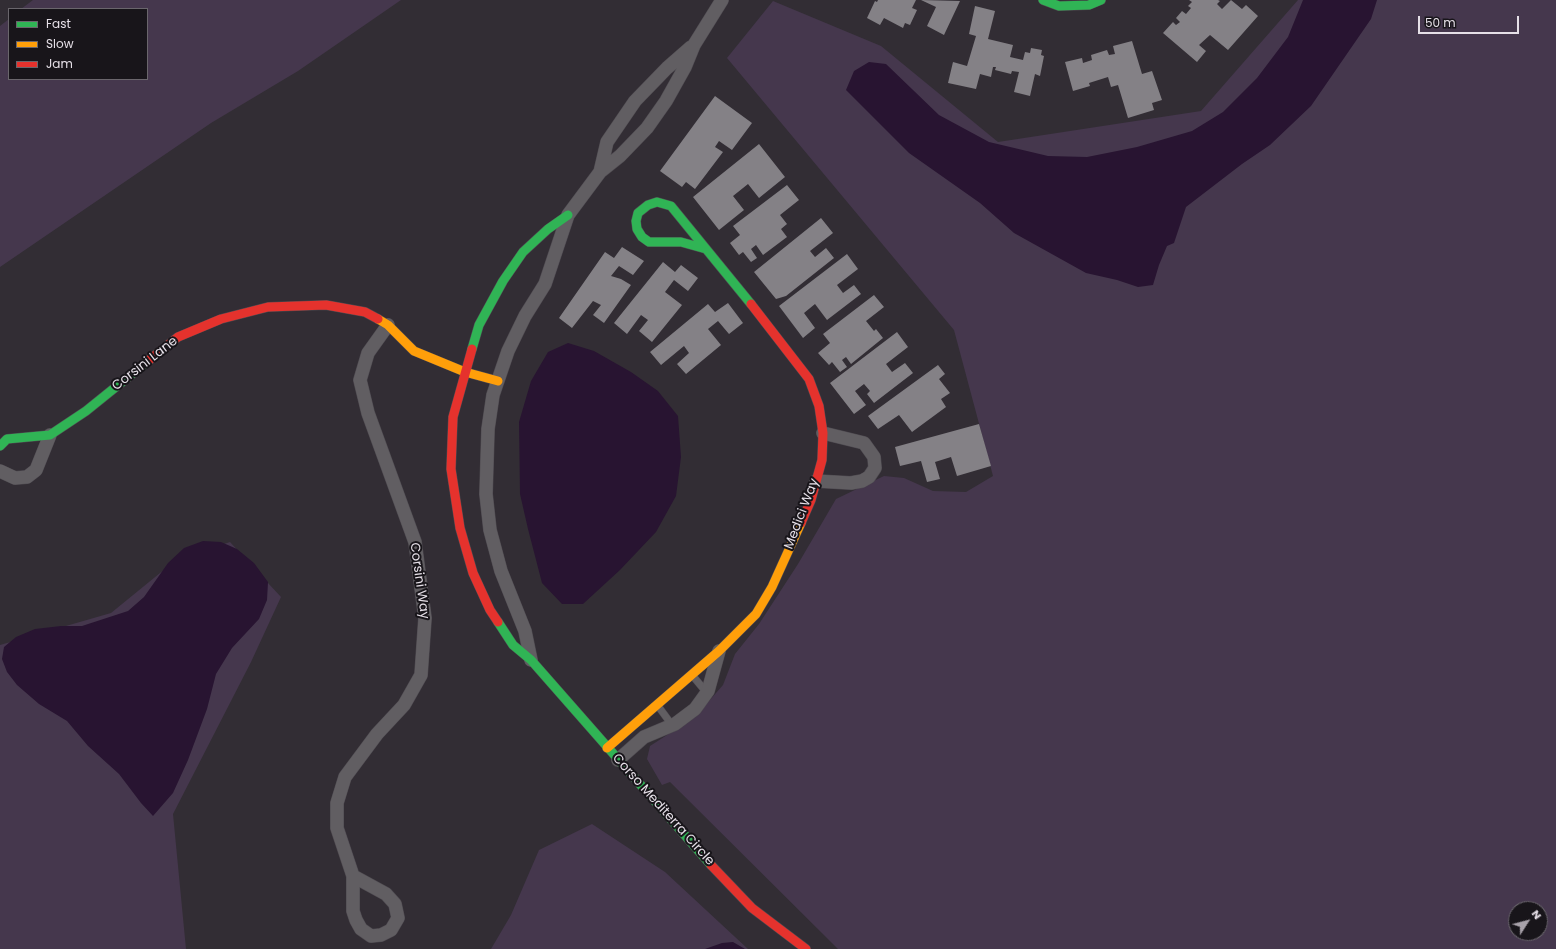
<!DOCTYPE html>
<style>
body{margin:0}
#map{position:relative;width:1556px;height:949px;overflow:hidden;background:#322d34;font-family:Poppins,sans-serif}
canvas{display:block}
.legend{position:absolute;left:8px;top:8px;width:140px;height:72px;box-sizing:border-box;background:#18151a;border:1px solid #6a666c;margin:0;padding:5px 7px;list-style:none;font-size:12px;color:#e6e0e8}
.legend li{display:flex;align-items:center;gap:8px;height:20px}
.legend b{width:20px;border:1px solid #6a666c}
.north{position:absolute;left:1508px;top:901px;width:40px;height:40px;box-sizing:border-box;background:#18151a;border:1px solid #6a666c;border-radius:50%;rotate:54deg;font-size:11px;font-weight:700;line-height:16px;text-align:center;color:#e6e0e8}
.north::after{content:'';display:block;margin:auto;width:14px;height:18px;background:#a7a1a9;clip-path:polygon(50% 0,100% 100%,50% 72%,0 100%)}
.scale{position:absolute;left:1418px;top:16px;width:101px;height:18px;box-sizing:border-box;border:2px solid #e6e0e8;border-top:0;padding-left:5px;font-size:12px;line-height:14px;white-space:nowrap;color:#e6e0e8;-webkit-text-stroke:3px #18151a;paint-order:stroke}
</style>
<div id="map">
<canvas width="1556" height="949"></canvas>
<ul class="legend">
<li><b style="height:5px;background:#30b455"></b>Fast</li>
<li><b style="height:5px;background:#ff9f0a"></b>Slow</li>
<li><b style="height:5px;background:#e5322d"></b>Jam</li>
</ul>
<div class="north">N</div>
<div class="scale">50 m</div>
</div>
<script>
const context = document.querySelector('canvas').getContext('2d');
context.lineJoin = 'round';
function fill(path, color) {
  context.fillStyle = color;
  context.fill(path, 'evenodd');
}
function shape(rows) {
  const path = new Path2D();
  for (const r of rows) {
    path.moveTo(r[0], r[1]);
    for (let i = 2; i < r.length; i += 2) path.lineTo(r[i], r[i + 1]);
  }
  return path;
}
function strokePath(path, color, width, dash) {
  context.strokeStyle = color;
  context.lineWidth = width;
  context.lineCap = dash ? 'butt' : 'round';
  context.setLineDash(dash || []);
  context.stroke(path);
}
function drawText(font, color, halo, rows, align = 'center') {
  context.font = font + ' Poppins,sans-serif';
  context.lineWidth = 4;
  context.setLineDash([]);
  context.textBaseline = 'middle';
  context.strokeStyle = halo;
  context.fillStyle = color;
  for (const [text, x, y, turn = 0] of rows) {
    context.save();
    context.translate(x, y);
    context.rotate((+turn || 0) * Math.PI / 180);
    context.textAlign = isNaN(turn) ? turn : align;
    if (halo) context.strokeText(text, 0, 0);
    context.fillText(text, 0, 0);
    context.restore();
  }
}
fill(shape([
 [33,0,401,0,298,71,211,123,0,267,0,26,9,19,9,79,147,79,147,9,21,9],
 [1298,0,1556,0,1556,949,838,949,670,782,662,785,647,759,650,746,695,717,723,685,735,654,759,624,798,564,836,499,884,476,904,478,933,491,966,492,993,476,954,330,727,58,773,1,881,46,998,142,1201,111],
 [1516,909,1540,909,1540,933,1516,933],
 [230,542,281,597,251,662,173,814,186,949,0,949,0,645,111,613,176,560],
 [592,824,665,872,748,949,491,949,511,915,539,850]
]), '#45374d');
fill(shape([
 [1303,0,1377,0,1371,19,1311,106,1270,145,1242,164,1186,207,1174,243,1167,246,1159,265,1153,285,1138,287,1117,280,1086,273,1014,233,980,203,909,153,846,90,854,71,869,62,886,64,939,115,989,142,1048,156,1087,157,1137,147,1192,131,1223,112,1257,78,1288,37],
 [568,343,594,351,631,372,658,391,678,416,681,457,676,496,656,532,620,570,583,604,562,604,542,583,528,529,520,494,519,422,531,381,548,352],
 [203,541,221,542,237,549,254,563,268,582,267,600,259,619,232,648,216,674,207,709,188,760,173,793,153,816,141,803,119,774,88,746,67,721,39,704,17,685,7,672,2,659,4,647,16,637,35,629,61,626,82,626,128,611,144,597,168,563,184,548],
 [733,942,745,949,705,949,722,943]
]), '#281431');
fill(shape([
 [878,0,916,0,912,8,917,10,910,25,905,23,903,28,884,18,880,25,867,18,875,1,877,2],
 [921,0,960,1,944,35,927,26,936,7],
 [1189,0,1218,0,1220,1,1217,4,1222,9,1231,0,1242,9,1246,5,1258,16,1228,50,1210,35,1199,45,1206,51,1197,62,1163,33,1173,22,1176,25,1180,22,1176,18,1182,11,1186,14,1191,8,1188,6,1192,2],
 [975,6,995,11,988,39,1013,45,1010,57,1023,60,1025,52,1030,53,1031,48,1042,50,1041,55,1044,56,1040,76,1035,74,1030,96,1014,92,1019,72,1012,71,1011,74,995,70,996,67,993,67,991,77,980,74,976,89,948,83,953,62,967,66,976,36,969,34],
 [1132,41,1142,74,1152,71,1162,100,1152,103,1154,110,1128,118,1118,85,1111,87,1108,77,1089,83,1090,86,1073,91,1065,62,1082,58,1083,63,1092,60,1091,55,1107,50,1109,55,1115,54,1113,46],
 [715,96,752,123,732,150,719,141,715,147,723,152,695,189,686,182,682,187,660,171],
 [759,144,785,177,759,198,748,184,733,196,744,210,719,230,693,197],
 [787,185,799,200,780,215,787,224,781,229,787,237,763,255,756,245,751,249,757,258,751,262,743,252,739,255,730,243,740,235,733,226],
 [821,218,833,233,810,251,815,257,826,248,834,258,786,296,776,299,754,272],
 [622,247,644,261,633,275,619,266,611,276,621,279,631,285,604,323,593,315,601,305,593,301,572,328,559,318,605,252,614,258],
 [847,254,858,269,837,285,843,293,854,285,861,294,827,320,815,304,804,313,815,328,803,338,779,306],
 [663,262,675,272,681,265,698,278,688,291,674,280,665,292,682,305,652,342,639,331,648,320,641,315,627,334,614,323],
 [874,295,884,307,866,321,874,331,876,329,883,338,851,364,846,357,842,360,847,367,840,372,832,362,829,365,818,353,830,343,823,334],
 [728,303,743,323,729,334,718,321,708,329,721,345,686,374,677,364,689,353,684,346,661,365,650,352,708,304,715,312],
 [897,332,908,347,886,364,892,372,905,363,913,373,874,403,867,394,870,391,864,384,855,391,866,405,854,414,830,383],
 [938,365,945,374,939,379,950,393,941,399,946,407,912,432,899,415,878,429,868,416],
 [979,424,991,466,957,476,951,457,935,462,940,479,927,482,921,461,900,466,895,447]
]), '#848186');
const lane = shape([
 [692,675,707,693],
 [658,706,672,725]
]);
const street = shape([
 [600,172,607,142,635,101,667,68,691,47],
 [0,471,15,478,27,477,36,470,50,435],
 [816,481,851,483,862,481,869,477,875,468,874,457,864,443,823,433],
 [531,660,525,631,501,571,490,530,486,494,488,429,493,395,508,351,525,316,545,284,568,215,600,172,620,156,647,128,666,101,685,67,694,45,722,0],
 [618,760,644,737,675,724,695,709,708,691,719,651],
 [353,876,386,894,395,904,398,918,391,930,381,935,371,936,361,929,356,920,353,911,353,876,337,828,337,803,345,777,377,734,404,705,421,675,425,618,415,542,368,413,360,380,368,353,388,325]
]);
const fast = shape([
 [1043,0,1059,6,1089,5,1101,0],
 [706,249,681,242,649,242,642,237,637,229,636,221,638,213,648,205,657,202,671,206,751,304],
 [472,349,479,325,503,281,523,252,548,229,568,215],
 [0,446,7,439,50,435,86,411,148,361],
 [498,622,513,645,531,660,711,865]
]);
const slow = shape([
 [378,319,388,325,414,351,465,372,498,381],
 [607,748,719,651,756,614,772,587,801,523]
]);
const jam = shape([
 [751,304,809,379,819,406,823,433,822,460,811,500,801,523],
 [472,349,453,417,451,469,460,528,473,573,490,610,498,622],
 [148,361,178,337,221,319,268,307,326,305,365,312,378,319],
 [711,865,752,908,806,949]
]);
strokePath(lane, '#4f4b51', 8);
strokePath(street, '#4f4b51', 14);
strokePath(fast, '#4f4b51', 10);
strokePath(slow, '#4f4b51', 10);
strokePath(jam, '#4f4b51', 10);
strokePath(lane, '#615e62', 7);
strokePath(street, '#615e62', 13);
strokePath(fast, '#30b455', 9);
strokePath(slow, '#ff9f0a', 9);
strokePath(jam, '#e5322d', 9);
drawText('13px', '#e6e0e8', '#18151a', [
 ["Corsini Lane",145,364,-38],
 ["Medici Way",802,514,-69],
 ["Corsini Way",419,581,82],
 ["Corso Mediterra Circle",663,810,48]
]);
</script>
